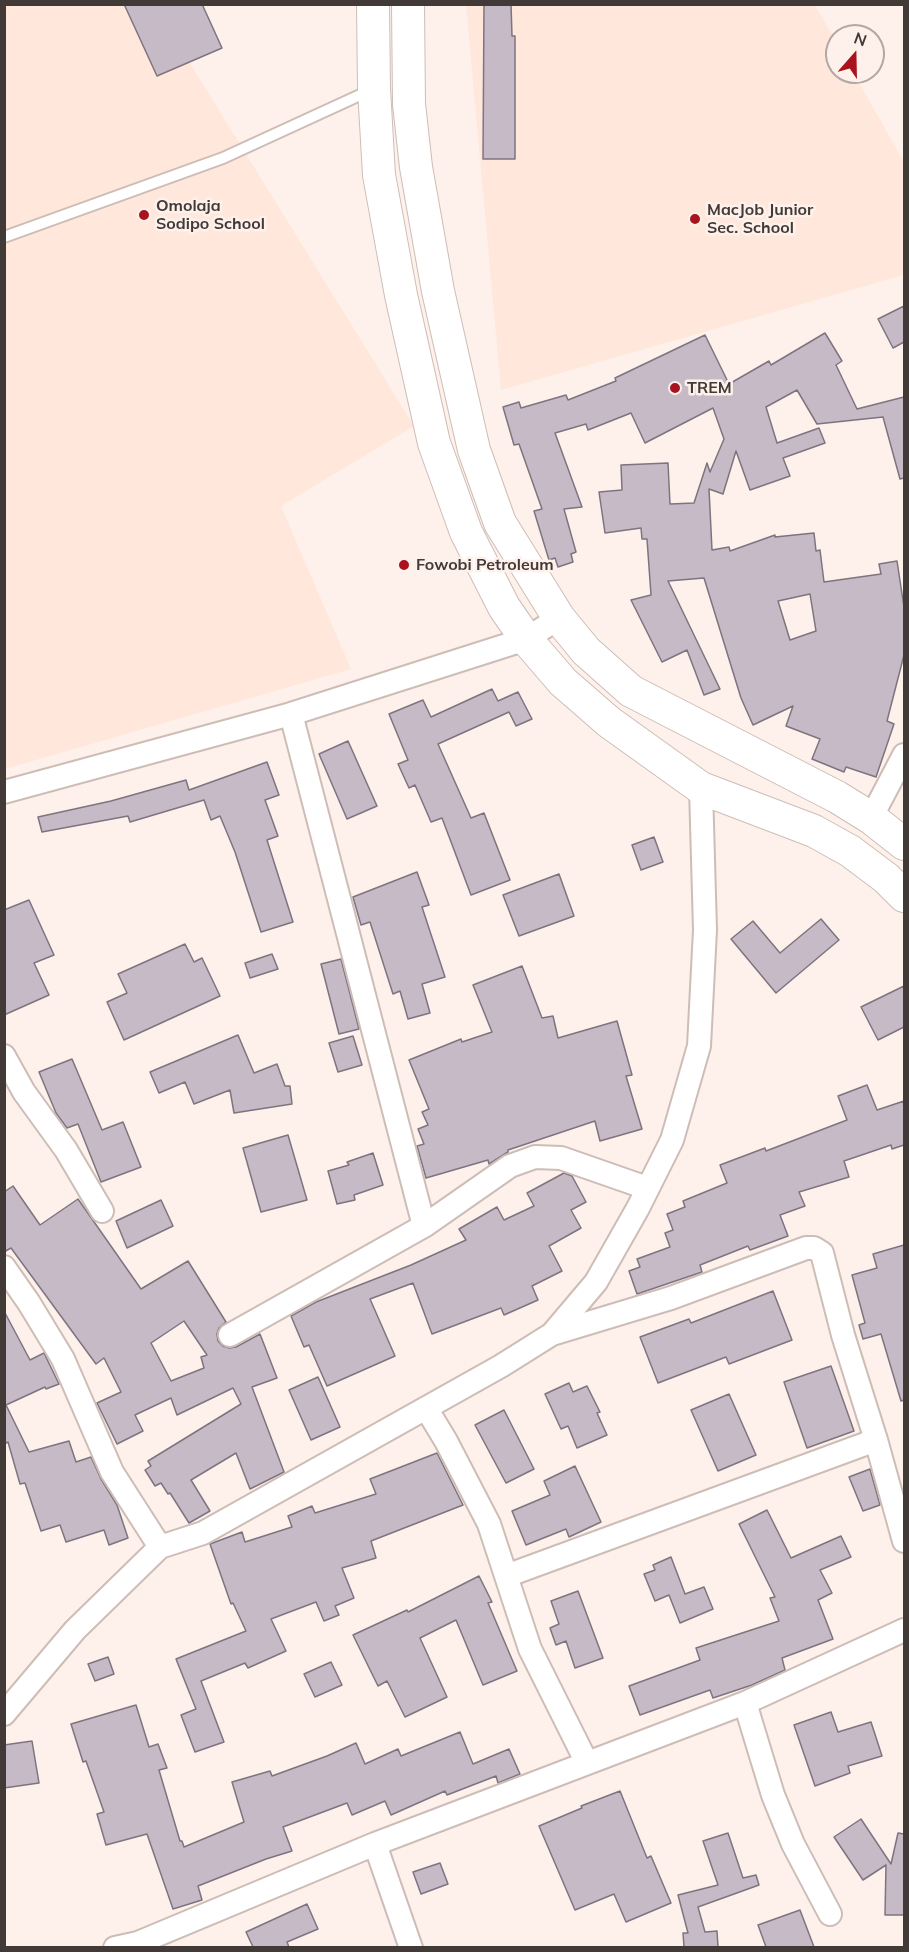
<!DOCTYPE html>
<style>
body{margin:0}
#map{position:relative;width:909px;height:1952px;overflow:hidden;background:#fef1eb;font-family:Mulish,sans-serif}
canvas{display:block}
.frame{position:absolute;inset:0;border:6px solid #413a37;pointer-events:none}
.north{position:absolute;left:825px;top:24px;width:60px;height:60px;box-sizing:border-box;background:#fef1eb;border:2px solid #b2a8a3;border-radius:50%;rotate:20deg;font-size:16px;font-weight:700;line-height:24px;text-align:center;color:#413a37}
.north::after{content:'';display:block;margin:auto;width:21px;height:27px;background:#a8131e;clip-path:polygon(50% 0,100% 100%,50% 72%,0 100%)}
</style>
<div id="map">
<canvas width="909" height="1952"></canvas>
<div class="frame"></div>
<div class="north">N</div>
</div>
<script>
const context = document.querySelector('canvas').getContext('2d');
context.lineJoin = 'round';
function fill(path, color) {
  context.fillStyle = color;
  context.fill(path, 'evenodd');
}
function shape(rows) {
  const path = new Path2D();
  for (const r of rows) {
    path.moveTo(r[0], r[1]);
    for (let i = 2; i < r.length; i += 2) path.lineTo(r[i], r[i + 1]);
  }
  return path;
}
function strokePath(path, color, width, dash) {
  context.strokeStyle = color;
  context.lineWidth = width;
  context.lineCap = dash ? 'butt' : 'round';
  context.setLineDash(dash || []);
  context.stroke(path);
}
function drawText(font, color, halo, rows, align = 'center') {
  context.font = font + ' Mulish,sans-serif';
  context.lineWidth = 5;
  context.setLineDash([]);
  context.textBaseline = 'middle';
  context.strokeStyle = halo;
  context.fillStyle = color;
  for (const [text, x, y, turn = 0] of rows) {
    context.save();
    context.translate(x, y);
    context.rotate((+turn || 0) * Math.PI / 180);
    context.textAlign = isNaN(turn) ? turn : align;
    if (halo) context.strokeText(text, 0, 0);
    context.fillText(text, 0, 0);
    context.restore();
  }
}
fill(shape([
 [5,5,154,5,414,426,281,506,351,669,5,769],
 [466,5,815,5,837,43,837,72,853,72,904,162,904,275,501,390]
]), '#ffe7dc');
const building = shape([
 [124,4,202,4,222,48,157,76,124,4],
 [484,4,511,4,512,36,515,36,515,159,483,159,484,4],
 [904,306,904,342,893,348,878,319,904,306],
 [825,333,842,361,836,365,857,409,904,397,904,478,900,479,883,417,817,424,797,390,766,407,777,443,819,428,825,443,783,458,790,476,750,490,736,451,723,494,709,489,712,550,729,547,730,551,775,535,775,537,814,533,816,551,820,550,824,582,881,574,879,564,897,561,904,607,904,655,887,721,894,724,876,777,846,767,844,772,812,759,820,739,786,726,793,706,753,725,741,698,704,578,668,581,720,689,704,695,687,650,662,662,631,600,651,595,647,539,642,539,641,528,605,533,599,492,622,490,621,465,668,463,670,504,694,503,707,463,710,472,724,439,713,408,645,443,631,413,588,430,586,424,555,433,582,507,564,509,576,552,571,554,573,562,558,567,555,558,549,560,534,511,542,509,519,444,514,445,503,407,519,402,521,408,566,395,568,400,616,381,615,378,705,335,729,384,769,361,771,365,825,333],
 [810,594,816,631,790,640,778,601,810,594],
 [492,689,498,701,518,692,532,719,516,726,509,712,438,744,471,818,484,813,510,880,471,895,442,818,431,822,415,785,409,788,398,764,408,760,389,714,423,700,431,717,492,689],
 [348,741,377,806,347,819,319,754,348,741],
 [267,762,279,795,265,800,278,836,267,840,293,922,261,932,235,852,220,816,211,820,204,800,130,822,128,816,42,832,38,817,111,801,186,780,189,790,267,762],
 [654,837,663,862,641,870,632,845,654,837],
 [417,872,429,905,422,907,445,977,422,984,430,1013,408,1019,400,991,393,994,370,922,361,925,353,897,417,872],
 [559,874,574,916,519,936,503,895,559,874],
 [29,900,54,955,34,963,49,995,4,1015,4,910,29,900],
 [821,919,839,940,776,993,731,939,753,921,780,953,821,919],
 [185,944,194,962,202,958,220,996,124,1040,107,1002,127,993,118,974,185,944],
 [272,954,278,969,250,978,245,963,272,954],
 [341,959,359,1029,339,1034,321,964,341,959],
 [522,966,542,1018,553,1016,558,1038,617,1021,632,1075,626,1076,642,1129,600,1141,595,1121,508,1150,508,1152,489,1164,488,1160,426,1178,417,1146,424,1144,418,1129,428,1125,422,1112,429,1109,409,1060,461,1039,462,1042,492,1032,473,985,522,966],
 [904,986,904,1027,878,1040,861,1007,904,986],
 [238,1035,254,1073,277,1064,285,1086,290,1086,292,1104,234,1113,230,1090,194,1104,185,1082,159,1093,150,1072,238,1035],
 [353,1036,362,1065,338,1072,329,1043,353,1036],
 [72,1059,102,1130,123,1122,141,1167,101,1182,78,1124,67,1128,56,1113,39,1072,72,1059],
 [867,1085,877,1110,904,1101,904,1145,892,1149,891,1145,844,1161,849,1177,799,1192,805,1206,780,1215,788,1236,750,1250,748,1246,700,1265,702,1272,637,1294,629,1271,640,1267,637,1259,670,1247,665,1233,673,1230,667,1214,685,1207,683,1201,727,1183,720,1165,765,1148,766,1151,847,1120,838,1096,867,1085],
 [288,1135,307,1200,261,1212,243,1148,288,1135],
 [373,1153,383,1185,354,1195,355,1200,337,1204,328,1171,349,1165,347,1162,373,1153],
 [564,1173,572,1176,586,1202,571,1210,581,1228,549,1246,562,1271,532,1286,538,1300,504,1315,501,1308,432,1334,413,1283,370,1299,395,1356,327,1386,309,1345,304,1347,291,1316,316,1302,411,1265,466,1240,459,1229,497,1207,504,1220,534,1206,527,1193,564,1173],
 [13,1186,40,1225,78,1199,141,1289,188,1261,226,1322,219,1328,217,1334,218,1341,223,1346,229,1348,236,1347,260,1334,277,1378,252,1387,284,1472,250,1489,236,1453,191,1480,210,1511,189,1523,170,1493,168,1494,161,1483,155,1486,145,1470,151,1466,148,1461,241,1404,233,1388,177,1415,171,1398,135,1415,143,1431,117,1444,97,1403,121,1392,104,1358,96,1364,11,1248,4,1252,4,1192,13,1186],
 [184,1321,207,1355,201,1357,204,1368,171,1381,151,1343,184,1321],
 [161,1200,173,1226,127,1248,116,1221,161,1200],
 [904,1245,904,1400,901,1401,881,1334,863,1339,859,1325,865,1323,852,1275,877,1268,873,1254,904,1245],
 [773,1291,792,1340,729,1364,726,1357,658,1383,640,1337,689,1319,691,1323,773,1291],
 [4,1311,30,1360,44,1353,59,1384,46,1389,45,1387,6,1405,29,1452,69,1441,76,1462,91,1457,101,1479,117,1505,128,1538,109,1545,104,1530,66,1542,60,1525,41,1531,25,1483,20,1484,8,1442,4,1444,4,1311],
 [831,1366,854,1431,807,1448,784,1382,831,1366],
 [318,1377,340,1427,311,1440,289,1390,318,1377],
 [569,1383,573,1392,587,1386,600,1412,597,1413,607,1435,577,1448,568,1426,561,1429,545,1394,569,1383],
 [729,1394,756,1455,718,1471,691,1410,729,1394],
 [504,1410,534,1469,506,1483,475,1425,504,1410],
 [437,1453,463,1505,371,1541,376,1558,342,1568,354,1598,335,1606,339,1615,324,1621,316,1602,271,1619,286,1651,248,1668,245,1663,201,1681,224,1742,195,1752,181,1715,196,1709,176,1659,246,1631,233,1603,231,1604,210,1544,242,1532,245,1542,292,1527,288,1516,312,1506,315,1513,376,1494,370,1479,437,1453],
 [575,1466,601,1522,569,1537,566,1529,526,1545,512,1511,550,1495,544,1481,575,1466],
 [870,1469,880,1505,863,1511,849,1477,870,1469],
 [767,1510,791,1558,841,1536,851,1557,820,1570,832,1593,818,1600,833,1639,782,1658,785,1670,752,1685,713,1698,710,1690,640,1715,629,1686,700,1660,696,1648,779,1621,770,1598,775,1597,739,1524,767,1510],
 [671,1557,685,1594,704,1587,713,1609,680,1623,669,1595,655,1601,644,1574,655,1570,653,1565,671,1557],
 [479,1576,492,1602,488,1603,517,1671,483,1685,456,1620,420,1638,447,1697,405,1717,387,1681,378,1686,353,1635,407,1610,408,1612,479,1576],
 [578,1591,603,1658,575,1668,566,1641,556,1645,550,1628,559,1624,551,1601,578,1591],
 [108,1657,114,1674,95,1681,88,1664,108,1657],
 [331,1662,342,1685,315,1697,304,1674,331,1662],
 [136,1705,149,1747,158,1744,167,1768,159,1770,180,1841,182,1841,184,1847,244,1822,232,1782,270,1771,272,1776,327,1756,356,1743,365,1764,398,1749,401,1756,460,1732,473,1764,509,1749,520,1774,498,1783,496,1776,447,1795,445,1791,391,1815,385,1801,352,1815,347,1803,283,1827,292,1851,266,1859,198,1886,202,1900,173,1909,147,1834,106,1845,97,1814,104,1812,86,1761,83,1762,71,1724,136,1705],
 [831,1712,838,1732,871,1722,882,1756,848,1766,850,1773,815,1786,794,1725,831,1712],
 [32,1741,39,1783,4,1788,4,1745,32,1741],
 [620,1791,647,1858,651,1856,671,1903,626,1922,614,1894,575,1910,539,1826,582,1808,581,1806,620,1791],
 [861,1819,891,1864,898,1833,904,1834,904,1915,885,1915,886,1865,863,1880,834,1837,861,1819],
 [728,1833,743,1878,756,1875,759,1885,698,1907,705,1932,717,1931,718,1947,684,1947,683,1933,688,1933,678,1895,718,1885,703,1841,728,1833],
 [440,1863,448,1884,421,1894,413,1872,440,1863],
 [307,1904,318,1929,287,1942,289,1947,253,1947,246,1932,307,1904],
 [800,1910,814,1947,766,1947,758,1925,800,1910]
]);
fill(building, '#c5bac6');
strokePath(building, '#7e747f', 1.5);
const service = shape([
 [4,237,223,158,371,90]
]);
const minor = shape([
 [291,714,424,1226],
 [4,792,291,714,526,639,559,618],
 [871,818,904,755],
 [4,1056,24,1092,66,1150,102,1211],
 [4,1267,29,1303,63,1359,112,1472,160,1547],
 [552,1334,671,1298,806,1248,814,1248,822,1253,843,1335,876,1440,904,1541],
 [230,1335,424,1226,510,1166,535,1157,561,1158,647,1188],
 [426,1408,446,1441,489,1524,530,1649,587,1763],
 [506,1576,876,1440],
 [745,1703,773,1795,793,1844,830,1914],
 [4,1714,75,1630,160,1547,203,1533,501,1366,552,1334,596,1282,638,1208,672,1140,699,1046,705,930,701,788],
 [375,1844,411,1948],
 [115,1948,138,1943,375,1844,745,1703,904,1630]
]);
const secondary = shape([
 [373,4,374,89,379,175,401,295,434,443,466,532,504,607,526,639,563,682,609,722,701,788,814,831,850,851,886,878,904,896],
 [408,4,409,104,416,167,438,291,474,450,500,523,559,618,586,651,631,691,837,797,871,818,904,844]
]);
strokePath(service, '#cdbdb6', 14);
strokePath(minor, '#cdbdb6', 26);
strokePath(secondary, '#cdbdb6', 34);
strokePath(service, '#fff', 10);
strokePath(minor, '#fff', 22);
strokePath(secondary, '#fff', 32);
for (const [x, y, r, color] of [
 [144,215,6,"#a8131e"],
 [695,219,6,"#a8131e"],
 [675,388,6,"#a8131e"],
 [404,565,6,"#a8131e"]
]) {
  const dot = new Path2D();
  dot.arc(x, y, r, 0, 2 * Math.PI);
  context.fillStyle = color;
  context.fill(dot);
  strokePath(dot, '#fef1eb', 2);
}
drawText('bold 16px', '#413a37', '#fef1eb', [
 ["Omolaja",156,206],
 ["Sodipo School",156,224],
 ["MacJob Junior",707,210],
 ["Sec. School",707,228],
 ["TREM",687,388],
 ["Fowobi Petroleum",416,565]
], 'left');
</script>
